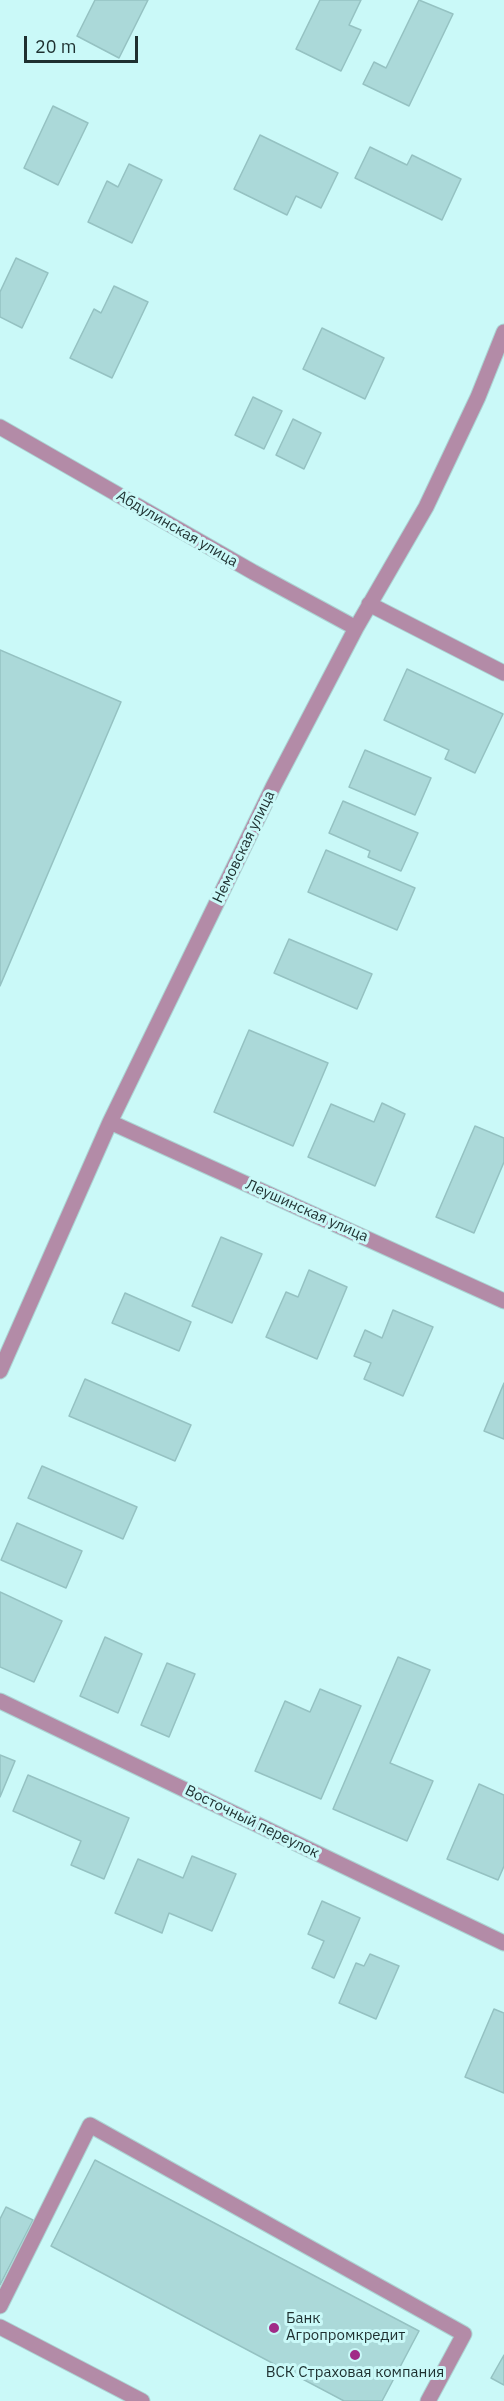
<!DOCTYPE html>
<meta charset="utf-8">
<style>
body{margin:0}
#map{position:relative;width:504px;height:2401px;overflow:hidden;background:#caf9f8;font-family:"IBM Plex Sans",sans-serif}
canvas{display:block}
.scale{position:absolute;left:24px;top:36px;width:114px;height:27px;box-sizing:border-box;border:3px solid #1e3030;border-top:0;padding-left:8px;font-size:18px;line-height:21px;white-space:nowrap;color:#1e3030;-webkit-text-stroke:4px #caf9f8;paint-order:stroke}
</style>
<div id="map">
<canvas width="504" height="2401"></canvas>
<div class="scale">20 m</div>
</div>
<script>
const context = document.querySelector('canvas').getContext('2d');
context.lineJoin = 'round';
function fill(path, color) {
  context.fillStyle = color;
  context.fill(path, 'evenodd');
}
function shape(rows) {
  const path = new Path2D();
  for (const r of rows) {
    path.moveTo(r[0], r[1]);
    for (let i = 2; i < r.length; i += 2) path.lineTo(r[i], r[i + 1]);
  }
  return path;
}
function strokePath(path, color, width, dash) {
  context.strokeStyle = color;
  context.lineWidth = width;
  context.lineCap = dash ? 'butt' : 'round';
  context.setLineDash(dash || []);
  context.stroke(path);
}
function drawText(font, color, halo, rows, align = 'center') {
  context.font = font + ' "IBM Plex Sans",sans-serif';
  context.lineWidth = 6;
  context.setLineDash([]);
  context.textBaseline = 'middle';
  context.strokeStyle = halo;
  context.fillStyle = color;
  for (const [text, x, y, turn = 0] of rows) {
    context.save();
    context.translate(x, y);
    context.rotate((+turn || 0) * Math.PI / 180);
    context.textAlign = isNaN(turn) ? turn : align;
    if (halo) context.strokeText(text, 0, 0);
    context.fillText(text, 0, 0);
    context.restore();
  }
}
const building = shape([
 [95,0,148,0,119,58,77,36,95,0],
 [320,0,361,0,349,25,361,30,341,71,296,49,320,0],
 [419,0,453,14,409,106,363,84,374,62,386,68,419,0],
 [53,106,88,123,58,185,24,168,53,106],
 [260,135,338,173,321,208,296,196,287,215,234,189,260,135],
 [370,147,407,165,412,155,461,179,442,220,355,178,370,147],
 [129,164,162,180,132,243,88,222,107,181,118,187,129,164],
 [16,258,48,273,22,328,0,317,0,292,16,258],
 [114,286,148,302,112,378,70,358,94,309,101,313,114,286],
 [322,328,384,358,365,399,303,369,322,328],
 [253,397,282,411,264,449,235,435,253,397],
 [293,419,321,433,304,469,276,455,293,419],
 [0,650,121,702,0,986,0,650],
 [407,669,503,714,475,773,445,759,449,750,384,720,407,669],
 [365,750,431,778,415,815,349,787,365,750],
 [343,801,418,833,401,871,368,857,370,851,329,833,343,801],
 [326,850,415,888,397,930,308,892,326,850],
 [289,939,372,974,357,1009,274,973,289,939],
 [249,1030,328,1063,293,1146,214,1112,249,1030],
 [382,1103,405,1114,375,1186,308,1157,331,1104,374,1122,382,1103],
 [475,1126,504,1138,504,1162,474,1233,436,1217,475,1126],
 [221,1237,262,1254,232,1323,192,1306,221,1237],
 [309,1270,347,1287,317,1359,266,1337,286,1292,298,1297,309,1270],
 [125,1293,191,1322,179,1351,112,1323,125,1293],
 [393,1310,433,1327,403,1396,364,1379,371,1363,354,1356,365,1330,382,1338,393,1310],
 [85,1379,191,1425,175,1461,69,1416,85,1379],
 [504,1383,504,1439,484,1431,504,1383],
 [42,1466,137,1507,123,1539,28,1498,42,1466],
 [17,1523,82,1551,66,1588,1,1560,17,1523],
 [0,1592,62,1621,34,1682,0,1667,0,1592],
 [105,1637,142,1654,118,1713,80,1696,105,1637],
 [398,1657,430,1670,390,1763,433,1781,407,1841,333,1809,398,1657],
 [167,1663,195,1674,169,1737,141,1725,167,1663],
 [320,1689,361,1706,321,1799,255,1771,285,1701,310,1712,320,1689],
 [0,1755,15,1761,0,1797,0,1755],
 [28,1775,129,1818,104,1879,71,1865,81,1841,13,1811,28,1775],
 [479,1784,504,1795,504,1866,498,1880,447,1859,479,1784],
 [192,1856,236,1874,212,1931,169,1913,162,1933,115,1913,138,1859,183,1878,192,1856],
 [322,1901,360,1918,334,1978,312,1968,324,1941,308,1934,322,1901],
 [370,1954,399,1966,376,2019,339,2003,356,1963,364,1966,370,1954],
 [494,2009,504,2013,504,2093,465,2077,494,2009],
 [95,2160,419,2331,382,2401,344,2401,51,2246,95,2160],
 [6,2207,33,2220,0,2285,0,2219,6,2207],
 [504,2355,504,2385,491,2378,504,2355]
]);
fill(building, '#abd9d9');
strokePath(building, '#95c2c2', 1.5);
const minor = shape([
 [0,427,253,572,356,628],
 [369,604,504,673],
 [110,1122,504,1301],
 [0,1371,110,1122,273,787,356,628,426,507,478,397,504,332],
 [0,1701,504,1943],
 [0,2306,90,2125,464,2334,428,2401],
 [0,2327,142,2401]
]);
strokePath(minor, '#abd5d4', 17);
strokePath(minor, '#b38ba7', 15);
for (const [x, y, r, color] of [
 [274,2328,6,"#a02c87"],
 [355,2355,6,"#a02c87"]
]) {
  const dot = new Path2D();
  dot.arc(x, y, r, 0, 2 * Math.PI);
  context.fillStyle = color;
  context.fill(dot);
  strokePath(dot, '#caf9f8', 2);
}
drawText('15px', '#1e3030', '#caf9f8', [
 ["Абдулинская улица",177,529,30],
 ["Немовская улица",244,847,-64],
 ["Леушинская улица",307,1211,24],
 ["Восточный переулок",252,1822,26]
]);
drawText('15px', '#1e3030', '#caf9f8', [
 ["Банк",286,2319],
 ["Агропромкредит",286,2336],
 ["ВСК Страховая компания",355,2373,"center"]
], 'left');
</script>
